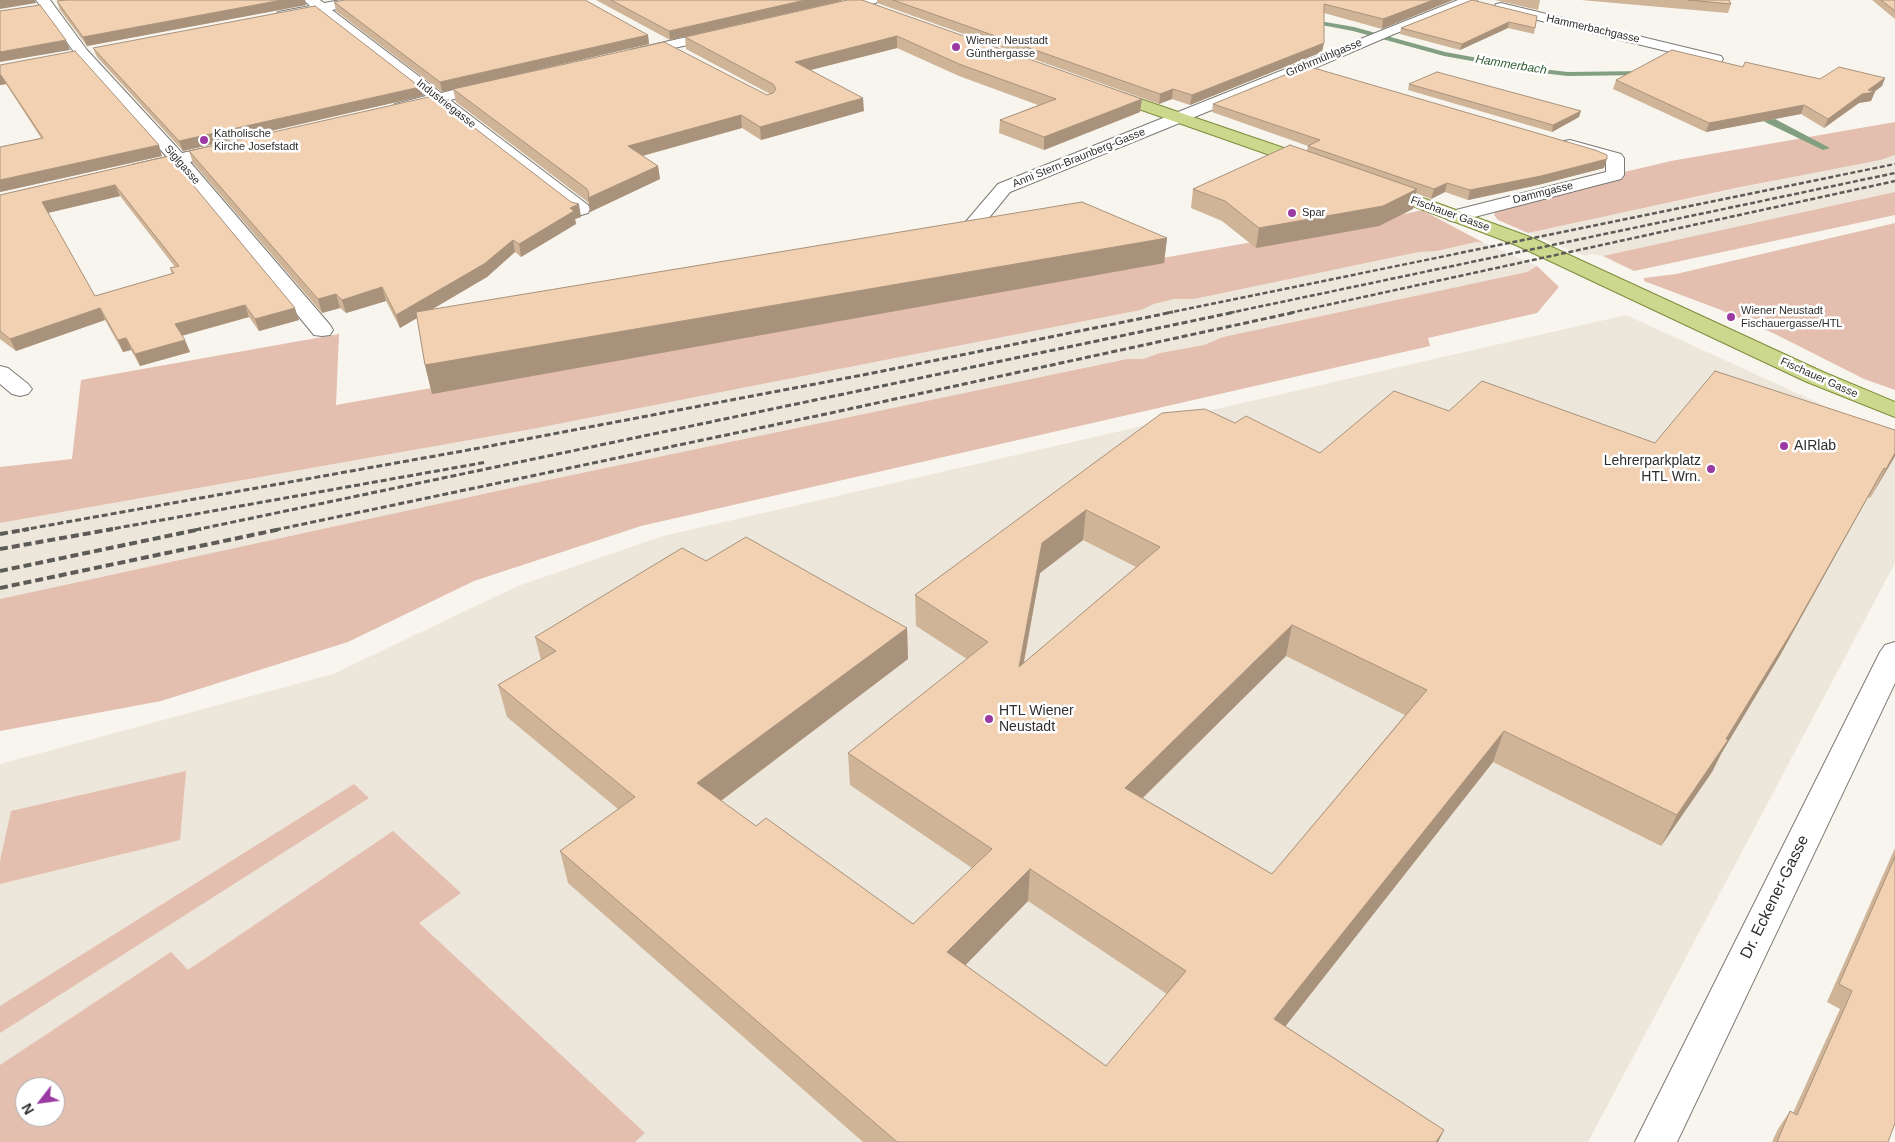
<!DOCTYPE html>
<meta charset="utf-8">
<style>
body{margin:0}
#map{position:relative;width:1895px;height:1142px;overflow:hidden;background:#f7f5ee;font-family:Helvetica,sans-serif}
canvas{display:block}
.north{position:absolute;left:15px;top:1077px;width:50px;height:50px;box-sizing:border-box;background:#fff;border:1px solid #acabab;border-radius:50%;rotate:240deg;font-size:14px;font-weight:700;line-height:20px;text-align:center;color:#2f2e2c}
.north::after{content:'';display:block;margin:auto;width:18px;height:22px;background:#9a3aa2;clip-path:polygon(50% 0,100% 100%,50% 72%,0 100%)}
</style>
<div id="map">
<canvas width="1895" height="1142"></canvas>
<div class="north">N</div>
</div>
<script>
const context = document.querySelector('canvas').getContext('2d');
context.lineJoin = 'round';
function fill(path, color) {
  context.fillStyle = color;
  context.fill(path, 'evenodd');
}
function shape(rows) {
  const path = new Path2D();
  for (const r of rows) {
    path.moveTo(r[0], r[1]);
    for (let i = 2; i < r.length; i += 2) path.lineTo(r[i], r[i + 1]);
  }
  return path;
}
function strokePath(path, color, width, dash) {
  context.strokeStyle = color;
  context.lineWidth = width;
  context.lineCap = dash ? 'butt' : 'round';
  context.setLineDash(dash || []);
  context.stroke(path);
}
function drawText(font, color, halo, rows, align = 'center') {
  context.font = font + ' Helvetica,sans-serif';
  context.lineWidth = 5;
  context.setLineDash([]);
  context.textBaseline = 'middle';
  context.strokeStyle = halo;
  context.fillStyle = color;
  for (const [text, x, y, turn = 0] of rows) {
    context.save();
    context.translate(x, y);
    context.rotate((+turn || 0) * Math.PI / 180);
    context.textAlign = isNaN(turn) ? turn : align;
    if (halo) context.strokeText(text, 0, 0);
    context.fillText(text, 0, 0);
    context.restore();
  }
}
fill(shape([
 [1895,155,1895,192,1603,256,1592,254,1585,256,1528,233],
 [1476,242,1484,243,1537,266,1527,272,1223,337,1204,345,1160,353,1143,359,1127,359,548,480,0,599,0,523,532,429,1141,310,1154,304,1174,299,1194,299,1419,252,1437,251],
 [1626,315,1895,438,1895,563,1588,1142,0,1142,0,764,333,674,518,586,663,536],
 [25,1087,55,1087,55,1117,25,1117]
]), '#ece7da');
fill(shape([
 [1895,122,1895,155,1880,160,1741,187,1528,233,1498,220,1494,215,1501,201,1671,161],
 [1895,192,1895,215,1634,271,1603,256],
 [1422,210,1484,243,1476,242,1437,251,1419,252,1194,299,1174,299,1154,304,1141,310,532,429,0,523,0,467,72,459,81,380,339,334,336,405,1382,219],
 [1895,223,1895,390,1864,379,1775,334,1721,310,1644,281,1644,278,1676,274],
 [1537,266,1559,287,1537,313,1428,338,1430,346,641,526,474,581,348,642,161,701,0,731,0,599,548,480,1127,359,1143,359,1160,353,1204,345,1223,337,1527,272],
 [186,771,180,840,0,884,0,861,11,811],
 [354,784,369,798,0,1033,0,1006],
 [393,831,461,893,419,923,645,1133,635,1142,0,1142,0,1065,171,952,188,970],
 [25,1087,55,1087,55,1117,25,1117]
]), '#e4beaf');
fill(shape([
 [1308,19,1354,27,1445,52,1533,68,1568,72,1645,71,1648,73,1645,75,1568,76,1533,72,1444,56,1353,31,1306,22,1306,20,1308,19],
 [1750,109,1756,109,1830,148,1823,150,1767,123,1750,113,1750,109]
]), '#82a081');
const minor = shape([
 [36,0,50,0,87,50,182,153,228,143,234,144,237,148,234,152,190,162,330,325,333,330,330,335,322,336,314,335,175,166,138,174,132,173,129,169,132,165,167,157,77,56,36,0],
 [304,0,320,0,324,3,341,0,369,0,367,3,332,10,441,93,490,81,496,83,498,86,496,89,450,100,588,205,590,209,588,213,581,215,574,213,435,104,401,112,395,110,393,107,395,104,426,96,318,12,283,19,276,15,278,12,310,6,304,0],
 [852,0,878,0,876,3,830,13,823,9,825,6,852,0],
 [1458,0,1477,0,1475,3,1394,34,1310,70,1010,192,970,241,949,245,942,243,939,239,942,235,957,232,998,184,1458,0],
 [1501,3,1721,56,1723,59,1721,62,1716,63,1496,10,1494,7,1496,4,1501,3],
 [722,29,727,30,729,33,727,36,635,57,630,56,628,53,630,50,722,29],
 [1570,140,1621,154,1624,158,1624,175,1621,179,1455,222,1448,220,1446,216,1448,212,1606,172,1606,161,1564,149,1561,145,1564,141,1570,140],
 [0,366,8,368,28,384,32,389,28,394,20,396,12,394,0,384,0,366],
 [1895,642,1895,683,1677,1142,1635,1142,1880,652,1885,645,1895,642]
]);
const major = shape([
 [1105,87,1316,159,1319,163,1316,167,1310,168,1304,167,1099,95,1097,92,1099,89,1105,87],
 [1379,182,1530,237,1823,372,1895,402,1895,417,1807,382,1516,245,1373,191,1370,187,1373,183,1379,182]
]);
strokePath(minor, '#7b7973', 2);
strokePath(major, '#7e8c3b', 2);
fill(minor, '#fff');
fill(major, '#cbd88e');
strokePath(shape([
 [1167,313,1895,164],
 [1229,313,1895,173],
 [1290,313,1895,181]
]), '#5c5b58', 2.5, [5, 2.5]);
strokePath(shape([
 [22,530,474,449,873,373,1173,312],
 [106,530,487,462],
 [195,530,1235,312],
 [275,530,826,414,1296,312]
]), '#5c5b58', 3, [6, 3]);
strokePath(shape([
 [0,534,29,529],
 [0,549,113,529],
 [0,571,201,529],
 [0,588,281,529]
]), '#5c5b58', 4, [8, 4]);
fill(shape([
 [66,0,305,0,306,5,87,46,60,10,57,1],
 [596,0,842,0,841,1,670,40],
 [847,0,1140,112,1044,150,999,133,1000,120,1038,105,959,76,897,48,810,70,864,111,761,140,742,128,643,156,658,166,660,179,590,212,589,203,456,102,453,89,442,92,336,11,334,2,648,35,649,44,492,80,767,95,770,94,686,49,685,37],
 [877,0,1453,0,1382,29,1324,13,1322,52,1190,105,1172,99,1159,104,877,3],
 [1472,0,1535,28,1534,34,1508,28,1460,50,1400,34,1401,28],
 [1495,0,1540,0,1538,10],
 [1581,0,1729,0,1731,4,1728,13],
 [1872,0,1895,0,1895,19],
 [93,48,420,87,423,96,183,151,97,57],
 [0,65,162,156,0,192,0,147,41,138,6,84,0,85],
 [1743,67,1820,79,1885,78,1882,86,1874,92,1871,101,1859,103,1824,128,1801,114,1706,132,1613,89,1616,80],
 [1409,84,1579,117,1552,132,1408,90],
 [1213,104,1604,168,1538,185,1468,200,1445,192,1431,199,1416,193,1413,209,1379,226,1256,248,1222,221,1191,208,1193,189,1307,150,1308,146,1212,112],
 [189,151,581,217,575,219,576,224,521,257,515,252,487,277,431,310,1167,238,1164,263,432,394,425,365,417,318,400,328,386,301,346,313,340,308,322,313,193,163],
 [169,156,299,320,259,331,249,317,182,336,190,352,140,366,131,350,123,352,105,320,16,351,0,339,0,195],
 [120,196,175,267,170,268,172,274,95,296,48,213],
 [1449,411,1655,443,1895,430,1895,456,1870,498,1868,497,1778,659,1721,754,1712,772,1661,846,1493,762,1285,1026,1444,1130,1438,1142,863,1142,568,883,560,851,618,809,507,717,498,685,541,660,535,637,706,561,907,628,908,659,721,801,756,826,913,924,972,868,850,785,848,753,967,659,916,626,915,595,1235,423,1320,453],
 [1083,540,1136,567,1024,663,1040,573],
 [1286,656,1405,715,1272,874,1143,798],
 [1028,901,1167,994,1106,1066,965,965],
 [1895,848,1895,1123,1888,1142,1772,1142,1778,1129,1790,1111,1793,1113,1840,1009,1827,1002]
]), '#cfb498');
fill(shape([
 [0,0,35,0,36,3,0,9],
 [282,0,305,0,306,5,87,46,83,37],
 [805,0,842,0,841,1,670,40,669,31],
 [1433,0,1453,0,1382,29,1383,19],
 [1509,22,1508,28,1460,50,1462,44],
 [648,35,649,44,442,92,440,82],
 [897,36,897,48,795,74,795,62],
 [66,40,70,50,0,62,0,52],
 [1324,43,1322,52,1190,105,1192,95],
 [0,75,1,75,6,84,0,85],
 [1885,78,1882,86,1874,92,1875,92,1871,101,1859,103,1824,128,1828,119],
 [420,87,423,96,183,151,179,141],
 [1173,89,1172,99,1159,104,1160,94],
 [863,98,864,111,761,140,760,127],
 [1142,99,1140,112,1044,150,1044,137],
 [1804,105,1801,114,1706,132,1709,123],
 [1581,111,1579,117,1552,132,1553,125],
 [741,115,742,128,630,159,628,146],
 [159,145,162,156,0,192,0,180],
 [1607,159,1604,168,1538,185,1468,200,1470,190],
 [658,166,660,179,590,212,588,198],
 [1447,183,1445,192,1431,199,1434,189],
 [115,185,120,196,47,213,42,202],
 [1417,189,1413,209,1379,226,1256,248,1259,228],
 [579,204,581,217,575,219,576,224,521,257,519,244,570,208],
 [1167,238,1164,263,432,394,425,365],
 [513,240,515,252,487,277,400,328,396,315],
 [382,287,386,301,346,313,342,300],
 [336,294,340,308,322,313,318,299],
 [245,305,249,317,180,336,175,324],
 [100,308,105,320,16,351,10,339],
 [295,308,299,320,259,331,255,319],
 [126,338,131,350,123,352,118,340],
 [185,340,190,352,140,366,135,354],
 [1895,453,1895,456,1891,463,1870,498,1886,469],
 [1884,468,1868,497,1778,659,1721,754,1712,772,1661,846,1677,815],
 [1086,510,1083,540,1040,573,1017,698,1019,667,1042,543],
 [1292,625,1286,656,1121,819,1125,788],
 [907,628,908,659,702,815,697,783],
 [1504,731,1493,762,1266,1051,1274,1019],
 [1030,869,1028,901,947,984,947,952],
 [1444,1130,1438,1142,1436,1142]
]), '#a9927c');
const building = shape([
 [66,0,282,0,83,37,57,1,66,0],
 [345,0,585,0,648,35,440,82,334,2,345,0],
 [611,0,805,0,669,31,611,0],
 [847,0,862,0,1142,99,1044,137,1000,120,1056,99,959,64,897,36,795,62,863,98,760,127,741,115,628,146,658,166,588,198,589,194,587,189,453,89,664,42,767,95,773,93,776,89,773,84,685,37,847,0],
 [893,0,1433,0,1383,19,1324,4,1324,43,1192,95,1173,89,1160,94,893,0],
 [1472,0,1537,16,1535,28,1509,22,1462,44,1401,28,1472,0],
 [1688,0,1729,0,1731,4,1688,0],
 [1881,0,1895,0,1895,11,1881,0],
 [40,5,66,40,0,52,0,11,40,5],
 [315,6,420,87,179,141,93,48,315,6],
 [1672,50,1743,67,1745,62,1820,79,1839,67,1885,78,1868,90,1875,92,1862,94,1828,119,1804,105,1709,123,1616,80,1672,50],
 [75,51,159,145,0,180,0,147,43,138,1,75,0,75,0,65,75,51],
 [1307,66,1595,150,1607,155,1607,159,1541,176,1470,190,1447,183,1434,189,1308,146,1320,140,1213,104,1307,66],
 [1437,72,1581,111,1553,125,1409,84,1437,72],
 [433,96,571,202,579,204,570,208,574,211,519,244,513,240,484,264,396,315,382,287,342,300,336,294,318,299,189,151,433,96],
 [1290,145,1417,189,1383,206,1259,228,1225,201,1193,189,1290,145],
 [169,156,295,308,255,319,245,305,175,324,185,340,135,354,126,338,118,340,100,308,10,339,0,331,0,195,169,156],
 [115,185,179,266,170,268,174,273,95,296,42,202,115,185],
 [1082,202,1167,238,425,365,416,312,1082,202],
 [1715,371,1895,430,1895,453,1886,469,1884,468,1794,628,1726,739,1728,740,1677,815,1504,731,1274,1019,1444,1130,1436,1142,897,1142,560,851,635,797,498,685,556,651,535,637,682,548,706,561,746,537,907,628,697,783,756,826,766,818,913,924,992,849,848,753,988,642,915,595,1162,413,1205,409,1235,423,1246,416,1320,453,1394,391,1449,411,1482,381,1655,443,1715,371],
 [1086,510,1160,547,1019,667,1042,543,1086,510],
 [1292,625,1427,690,1272,874,1125,788,1292,625],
 [1030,869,1186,971,1106,1066,947,952,1030,869],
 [1895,857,1895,1123,1888,1142,1777,1142,1790,1111,1797,1115,1852,991,1839,984,1895,857]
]);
fill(building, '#f1d1b1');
strokePath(building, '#a9927c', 1);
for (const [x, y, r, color] of [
 [956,47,5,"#9a3aa2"],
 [204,140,5,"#9a3aa2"],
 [1292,213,5,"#9a3aa2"],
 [1731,317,5,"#9a3aa2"],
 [1784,446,5,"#9a3aa2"],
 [1711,469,5,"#9a3aa2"],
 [989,719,5,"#9a3aa2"]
]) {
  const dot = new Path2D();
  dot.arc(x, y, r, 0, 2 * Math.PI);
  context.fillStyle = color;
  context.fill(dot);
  strokePath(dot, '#fff', 2);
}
drawText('11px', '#2f2e2c', '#fff', [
 ["Hammerbachgasse",1593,29,13],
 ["Gröhrmühlgasse",1324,58,-23],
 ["Industriegasse",446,104,38],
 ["Anni Stern-Braunberg-Gasse",1079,158,-22],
 ["Siglgasse",182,165,49],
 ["Dammgasse",1543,193,-14],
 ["Fischauer Gasse",1450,214,20],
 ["Fischauer Gasse",1819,378,24]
]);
drawText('11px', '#2f2e2c', '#fff', [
 ["Wiener Neustadt",966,41],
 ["Günthergasse",966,54],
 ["Katholische",214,134],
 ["Kirche Josefstadt",214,147],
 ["Spar",1302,213],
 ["Wiener Neustadt",1741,311],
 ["Fischauergasse/HTL",1741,324]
], 'left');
drawText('italic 12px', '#2e5b2f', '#fff', [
 ["Hammerbach",1511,65,9]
]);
drawText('14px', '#2f2e2c', '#fff', [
 ["AIRlab",1794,446],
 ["Lehrerparkplatz",1701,461,"right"],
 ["HTL Wrn.",1701,477,"right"],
 ["HTL Wiener",999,711],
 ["Neustadt",999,727]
], 'left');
drawText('16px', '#2f2e2c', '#fff', [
 ["Dr. Eckener-Gasse",1775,897,-64]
]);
</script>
